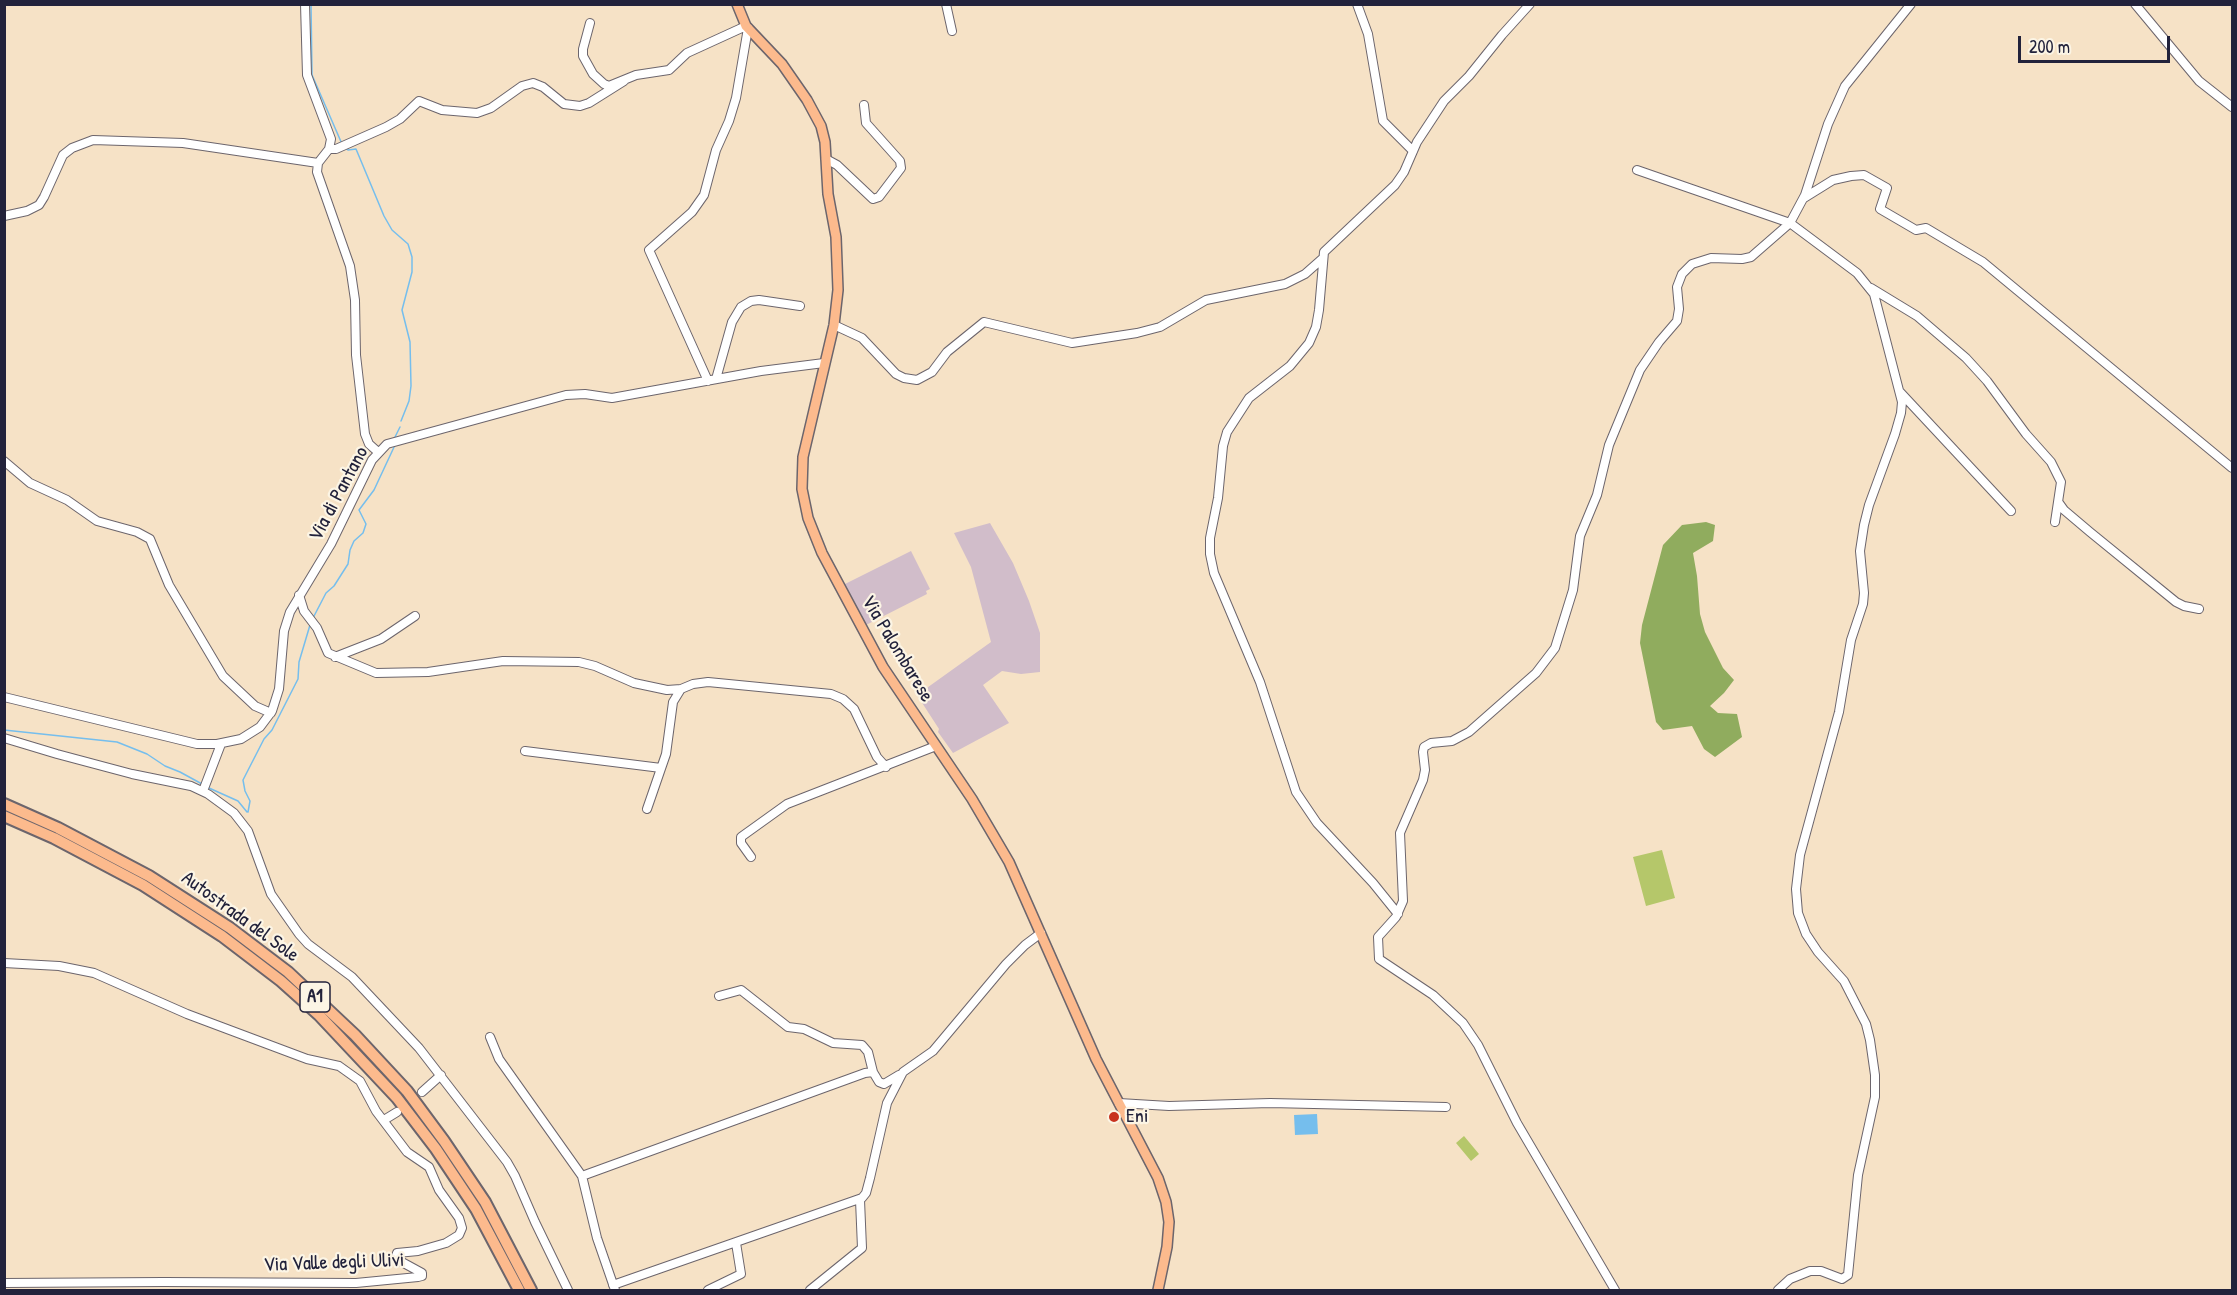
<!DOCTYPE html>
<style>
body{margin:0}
#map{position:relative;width:2237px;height:1295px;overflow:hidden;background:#f6e2c6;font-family:"Patrick Hand",sans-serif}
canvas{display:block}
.frame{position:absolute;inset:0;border:6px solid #22223b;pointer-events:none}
.scale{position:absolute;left:2018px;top:36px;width:152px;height:27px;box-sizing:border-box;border:3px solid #22223b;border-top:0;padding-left:8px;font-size:18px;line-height:21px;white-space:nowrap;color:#22223b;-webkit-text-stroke:4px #fcf5e5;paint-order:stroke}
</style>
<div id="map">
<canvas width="2237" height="1295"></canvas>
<div class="frame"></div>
<div class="scale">200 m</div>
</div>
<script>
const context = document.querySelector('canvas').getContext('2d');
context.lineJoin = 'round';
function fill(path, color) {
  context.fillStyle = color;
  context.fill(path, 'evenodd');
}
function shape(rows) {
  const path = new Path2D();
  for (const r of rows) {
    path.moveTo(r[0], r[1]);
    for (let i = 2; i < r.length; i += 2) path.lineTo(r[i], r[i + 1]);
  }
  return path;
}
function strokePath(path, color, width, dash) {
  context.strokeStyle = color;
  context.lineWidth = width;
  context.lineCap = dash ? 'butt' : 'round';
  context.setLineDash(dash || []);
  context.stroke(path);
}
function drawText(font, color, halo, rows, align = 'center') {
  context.font = font + ' "Patrick Hand",sans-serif';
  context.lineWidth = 4.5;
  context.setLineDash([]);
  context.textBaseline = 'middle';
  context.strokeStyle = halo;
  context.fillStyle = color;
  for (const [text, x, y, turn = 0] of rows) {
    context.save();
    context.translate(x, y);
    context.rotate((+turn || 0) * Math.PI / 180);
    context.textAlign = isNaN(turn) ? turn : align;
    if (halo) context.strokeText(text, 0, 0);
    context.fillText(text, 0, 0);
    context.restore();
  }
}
fill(shape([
 [990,523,1013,563,1029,601,1040,633,1040,672,1021,674,1002,671,983,685,1009,723,953,753,938,732,939,729,917,695,991,642,971,567,954,533],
 [911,551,930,589,926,591,927,594,864,626,843,585]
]), '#d1bdca');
fill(shape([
 [1662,850,1675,898,1646,906,1633,857],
 [1464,1136,1479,1154,1471,1161,1456,1143]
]), '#b5c76a');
fill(shape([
 [1706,522,1715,525,1713,541,1693,553,1697,576,1700,614,1705,632,1723,668,1734,680,1724,693,1710,706,1718,713,1737,714,1742,737,1715,757,1704,749,1692,726,1663,730,1656,722,1640,643,1642,625,1663,545,1682,525]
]), '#90ac5e');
fill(shape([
 [1317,1114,1318,1134,1295,1135,1294,1115]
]), '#75beed');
strokePath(shape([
 [311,4,312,75,342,144],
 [345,147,348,150,356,149,384,216,392,230,408,244,412,257,412,272,402,310,410,342,411,386,409,401,401,421],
 [394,439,400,427],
 [313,618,326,593,334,586,348,564,350,550,354,541,363,533,366,524,359,510,374,490,395,445],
 [4,730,117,742,147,754,165,766,180,772,202,784],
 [209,788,238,801,247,812],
 [248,812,250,801,245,791,243,780,264,739,272,730,298,679,299,662,310,625]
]), '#75beed', 1.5);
const minor = shape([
 [305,4,307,75,331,139,329,149,318,163,317,172,350,266,355,300,356,355,365,434,369,444,378,452],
 [946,4,952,31],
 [1357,4,1368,34,1383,121,1413,151],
 [2135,4,2199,81,2232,107],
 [590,23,583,49,583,56,593,74,604,84,609,86,636,75,669,70,687,53,746,26],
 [329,149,336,149,386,127,400,119,419,101,442,110,477,113,491,108,522,86,533,83,543,87,564,104,580,106,589,103,624,81],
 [826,159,837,165,873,199,879,197,901,168,900,161,866,123,864,105],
 [1637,170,1790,223,1857,273,1874,294,1902,402,1901,413,1895,434,1869,505,1864,525,1860,551,1864,593,1863,604,1851,640,1839,712,1800,855,1796,889,1798,913,1806,934,1818,952,1844,981,1866,1024,1870,1040,1875,1075,1875,1097,1858,1175,1848,1275,1842,1279,1821,1271,1810,1271,1790,1279,1778,1290],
 [1804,198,1833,180,1851,176,1864,175,1887,188,1880,209,1916,230,1926,228,1983,262,2232,468],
 [4,216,27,211,39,205,44,197,63,155,72,148,93,140,183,143,318,163],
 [1871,288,1917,316,1966,358,1987,381,2026,434,2051,462,2061,482,2055,522],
 [834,325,862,338,896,374,904,378,917,380,932,372,947,352,984,322,1072,343,1137,333,1160,327,1206,300,1285,284,1305,274,1322,259],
 [716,379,732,322,741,307,751,301,759,300,800,306],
 [708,381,649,250,692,212,704,195,716,150,729,121,736,98,748,28],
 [1900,392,2011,511],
 [4,461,30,483,67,500,97,521,137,532,150,539,169,585,223,676,255,706,271,713],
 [2059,503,2064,510,2090,532,2176,602,2184,606,2199,609],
 [299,595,304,611,317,628,328,653,376,673,428,672,503,661,579,662,595,666,634,683,667,690,681,689,693,684,708,682,831,694,843,699,854,709,877,757,886,767],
 [335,657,381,639,415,616],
 [4,697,197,744,217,744,241,739,260,727,272,711,279,689,284,631,290,612,331,544,372,460,387,444,566,395,585,394,612,398,761,371,824,363],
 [4,738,57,754,132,774,191,786,208,794,234,813,248,831,271,894,299,934,308,944,352,977,419,1048,507,1162,515,1176,535,1222,568,1290],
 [525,751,661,768],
 [203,791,221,744],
 [647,809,666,754,673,702,681,689],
 [751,857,741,843,741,837,787,804,936,746],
 [1398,914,1373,883,1317,823,1296,792,1260,682,1214,573,1210,554,1210,538,1218,498,1223,446,1227,432,1249,398,1290,366,1309,343,1316,327,1319,310,1324,252,1395,185,1404,172,1417,142,1444,101,1469,76,1502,35,1530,4],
 [4,963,59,966,94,973,187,1014,307,1059,339,1066,360,1081,376,1111,407,1152,429,1167,439,1190,459,1218,462,1228,459,1235,446,1243,418,1251,397,1253,396,1256,400,1261,422,1273,422,1276,418,1277,356,1283,164,1282,4,1283],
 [719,996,741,990,788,1027,804,1029,833,1043,862,1045,868,1052,873,1072],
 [490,1037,499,1059,582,1176,597,1238,615,1290],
 [422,1092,441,1075],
 [1119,1103,1169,1106,1270,1103,1446,1107],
 [384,1120,397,1112],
 [582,1176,865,1073,873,1072,879,1082,884,1084,899,1075],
 [613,1285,862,1198,866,1193,870,1178,887,1103,903,1072,933,1051,1006,964,1025,945,1041,933],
 [708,1290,741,1274,736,1243],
 [810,1290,862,1248,860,1200],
 [1615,1290,1517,1123,1478,1045,1463,1023,1433,995,1379,959,1378,937,1396,917,1403,901,1400,833,1423,780,1425,770,1423,752,1424,747,1431,743,1452,741,1469,732,1536,673,1555,648,1573,590,1580,536,1597,495,1609,445,1640,370,1659,342,1677,321,1679,309,1677,287,1682,274,1692,264,1711,258,1742,259,1751,257,1790,223,1805,195,1828,124,1845,86,1911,4]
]);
const major = shape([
 [737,4,746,26,782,64,807,100,821,126,825,142,828,194,836,237,838,290,834,325,803,457,802,489,808,518,822,553,883,667,972,799,1009,862,1096,1059,1158,1178,1166,1202,1169,1222,1167,1247,1158,1290]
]);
const highway = shape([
 [4,804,58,828,149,876,230,928,288,972,355,1035,407,1091,444,1141,485,1202,531,1290],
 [4,816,54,838,143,885,222,936,281,981,319,1015,397,1098,436,1149,476,1209,519,1290]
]);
strokePath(minor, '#6c656c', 10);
strokePath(major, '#6c656c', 12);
strokePath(highway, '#6c656c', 14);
strokePath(minor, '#fff', 8);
strokePath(major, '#fcba8d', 9);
strokePath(highway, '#fcba8d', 10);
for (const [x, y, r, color] of [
 [1114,1117,6,"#c8321e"]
]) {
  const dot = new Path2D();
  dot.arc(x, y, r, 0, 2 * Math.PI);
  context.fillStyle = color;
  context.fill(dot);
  strokePath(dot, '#fcf5e5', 2);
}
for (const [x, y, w] of [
 [315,997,30]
]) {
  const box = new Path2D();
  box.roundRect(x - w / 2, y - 15, w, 30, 4.5);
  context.fillStyle = '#fcf5e5';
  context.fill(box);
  strokePath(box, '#22223b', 1.5);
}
drawText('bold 18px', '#22223b', null, [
 ["A1",315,997]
]);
drawText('20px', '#22223b', '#fcf5e5', [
 ["Via di Pantano",339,494,-62],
 ["Via Palombarese",897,649,59],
 ["Autostrada del Sole",240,917,36],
 ["Via Valle degli Ulivi",334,1263,-2]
]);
drawText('20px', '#22223b', '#fcf5e5', [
 ["Eni",1126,1117]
], 'left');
</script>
